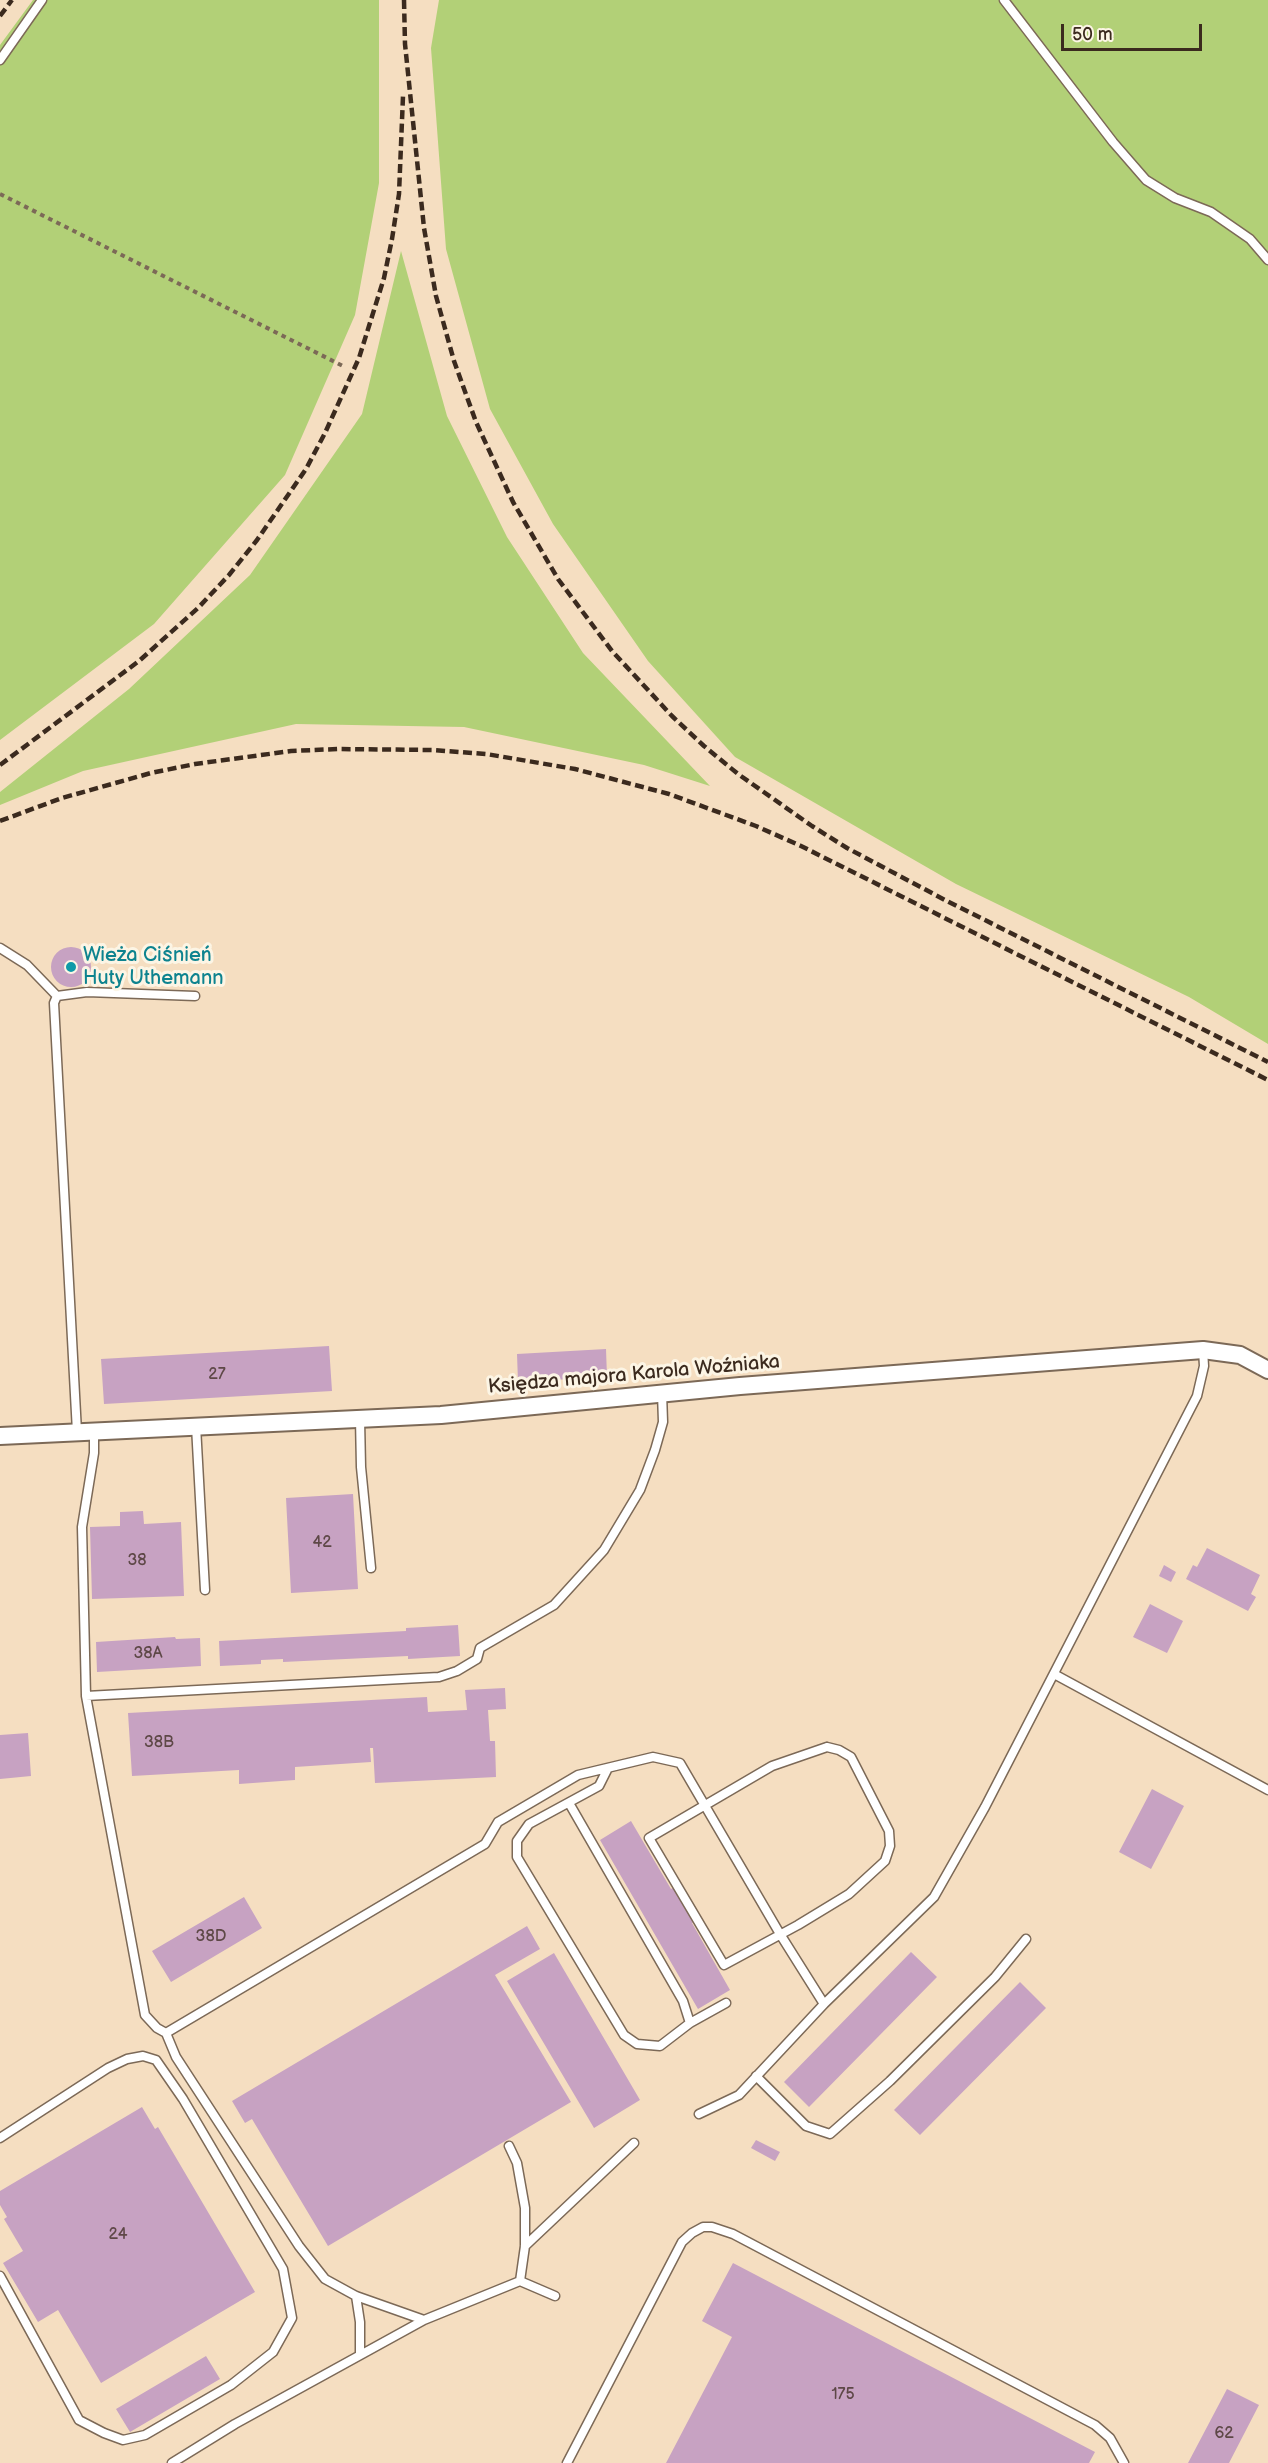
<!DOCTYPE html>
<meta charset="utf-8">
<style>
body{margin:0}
#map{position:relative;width:1268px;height:2463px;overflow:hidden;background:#f5dec1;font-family:"Balsamiq Sans",sans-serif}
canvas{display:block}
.scale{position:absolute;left:1061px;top:24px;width:141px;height:27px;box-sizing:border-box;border:3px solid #3b2a1e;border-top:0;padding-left:8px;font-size:18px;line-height:21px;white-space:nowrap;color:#3b2a1e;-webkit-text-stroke:4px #fcf5e5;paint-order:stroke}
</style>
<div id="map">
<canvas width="1268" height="2463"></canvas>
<div class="scale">50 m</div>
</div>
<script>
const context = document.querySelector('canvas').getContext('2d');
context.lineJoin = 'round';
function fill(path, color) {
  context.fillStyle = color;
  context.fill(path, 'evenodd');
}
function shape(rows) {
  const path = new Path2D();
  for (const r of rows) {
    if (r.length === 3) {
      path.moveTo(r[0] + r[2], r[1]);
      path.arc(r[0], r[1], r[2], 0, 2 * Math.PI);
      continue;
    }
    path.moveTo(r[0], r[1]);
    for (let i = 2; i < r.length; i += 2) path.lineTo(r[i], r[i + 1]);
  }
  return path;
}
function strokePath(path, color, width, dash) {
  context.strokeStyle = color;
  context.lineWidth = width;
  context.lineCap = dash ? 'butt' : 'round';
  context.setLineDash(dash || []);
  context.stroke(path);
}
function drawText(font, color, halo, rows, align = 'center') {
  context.font = font + ' "Balsamiq Sans",sans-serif';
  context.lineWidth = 6;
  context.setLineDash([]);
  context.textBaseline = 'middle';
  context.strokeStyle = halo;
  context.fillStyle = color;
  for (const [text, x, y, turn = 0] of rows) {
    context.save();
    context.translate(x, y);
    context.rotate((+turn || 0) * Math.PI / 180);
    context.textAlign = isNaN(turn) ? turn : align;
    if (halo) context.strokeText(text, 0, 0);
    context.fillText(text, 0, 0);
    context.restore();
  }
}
fill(shape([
 [33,0,379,0,379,183,355,315,285,475,154,624,0,740,0,45],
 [439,0,1268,0,1268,1044,1189,997,956,884,735,757,648,661,553,524,490,409,446,249,431,48],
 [401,251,447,416,507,537,583,653,710,786,644,765,464,727,296,724,83,771,0,805,0,792,129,689,250,575,362,414]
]), '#b2d077');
fill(shape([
 [71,967,20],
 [329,1346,332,1391,104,1404,101,1359],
 [606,1349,607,1377,518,1382,517,1354],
 [353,1494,358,1589,291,1593,286,1498],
 [143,1511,144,1524,181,1522,184,1596,92,1599,90,1527,120,1526,120,1512],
 [1207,1548,1260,1575,1251,1594,1256,1597,1248,1611,1186,1579,1193,1565,1197,1567],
 [1164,1565,1176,1572,1171,1582,1159,1576],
 [1150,1604,1183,1621,1167,1653,1133,1637],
 [458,1625,460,1656,408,1659,408,1656,283,1662,283,1659,261,1660,261,1664,220,1666,219,1641,406,1631,406,1628],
 [175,1637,176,1639,200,1638,201,1666,97,1672,96,1642],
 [505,1688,506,1709,488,1710,490,1741,495,1741,496,1777,375,1783,373,1748,370,1748,371,1762,295,1767,295,1780,239,1784,239,1770,132,1776,128,1713,427,1697,428,1712,467,1710,465,1690],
 [28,1733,31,1776,0,1779,0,1735],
 [1152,1789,1184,1806,1151,1869,1119,1852],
 [631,1821,671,1889,676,1886,697,1921,692,1923,730,1990,698,2009,600,1840],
 [244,1897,262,1928,171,1982,152,1951],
 [527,1926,540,1949,495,1975,571,2102,328,2246,252,2119,245,2123,232,2101],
 [911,1952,937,1977,809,2107,784,2082],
 [554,1953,640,2100,594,2128,507,1981],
 [1020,1982,1046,2008,920,2135,894,2110],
 [142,2107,155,2129,158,2127,255,2292,101,2383,58,2310,38,2322,3,2263,23,2251,4,2219,7,2217,0,2205,0,2191],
 [756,2140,780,2152,775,2161,751,2148],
 [733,2263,1095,2452,1089,2463,666,2463,732,2337,702,2321],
 [206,2356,220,2379,130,2432,116,2409],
 [1227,2389,1259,2405,1229,2463,1188,2463]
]), '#c7a2c2');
const service = shape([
 [1004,0,1113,142,1146,180,1175,198,1211,212,1250,239,1268,260],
 [0,60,42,0],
 [0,948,27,965,57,996],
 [360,1419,361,1467,371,1568],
 [196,1426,205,1590],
 [94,1431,94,1453,82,1527,86,1696,145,2015,157,2028,166,2033,176,2057,299,2246,325,2279,356,2296,424,2320,520,2281,555,2296],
 [77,1432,54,1003,57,996,87,992,195,996],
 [1054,1674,1268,1790],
 [86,1696,439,1677,457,1671,477,1659,480,1648,554,1605,604,1550,640,1490,655,1450,663,1422,662,1393],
 [827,1747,839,1750,851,1757,889,1831,890,1846,885,1861,849,1894,798,1925,724,1965,649,1838,772,1766,827,1747],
 [608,1768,599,1786,529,1824,517,1841,517,1857,624,2035,637,2044,660,2046,690,2023,726,2003],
 [569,1803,683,2001,690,2023],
 [166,2033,485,1844,498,1822,578,1775,653,1757,680,1763,780,1934,824,2004,934,1897,985,1807,1197,1396,1204,1366,1203,1350],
 [756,2076,806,2126,830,2134,890,2081,995,1977,1026,1939],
 [699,2114,739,2095,824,2004],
 [0,2138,108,2068,127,2059,143,2056,156,2060,183,2099,283,2269,292,2318,273,2352,231,2385,145,2435,123,2440,104,2433,79,2420,0,2276],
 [509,2146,517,2163,525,2208,525,2246,520,2281],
 [525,2246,634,2143],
 [356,2296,360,2322,360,2355],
 [172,2463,235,2424,424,2320],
 [567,2463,682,2242,692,2233,703,2227,712,2227,733,2234,1095,2425,1110,2438,1124,2463]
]);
const minor = shape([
 [0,1436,441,1415,740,1386,1203,1350,1240,1355,1268,1370]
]);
strokePath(service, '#7c6957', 11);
strokePath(minor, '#7c6957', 20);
strokePath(shape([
 [0,194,345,367]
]), '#7c6957', 4, [4.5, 4.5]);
strokePath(service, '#fff', 8);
strokePath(minor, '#fff', 16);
strokePath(shape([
 [404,0,405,44,424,228,436,296,454,361,476,422,513,502,558,579,612,651,672,716,704,746,738,774,812,826,847,848,945,900,1268,1062],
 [0,16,12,0],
 [0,765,139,661,198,608,229,575,257,540,306,469,325,433,359,358,384,278,392,239,399,194,403,96],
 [0,821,62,798,151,773,195,764,291,751,338,749,433,750,486,754,575,769,669,794,756,826,801,846,1268,1080]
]), '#3b2a1e', 4.5, [9, 4.5]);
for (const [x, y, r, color] of [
 [71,967,6,"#0f9aa8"]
]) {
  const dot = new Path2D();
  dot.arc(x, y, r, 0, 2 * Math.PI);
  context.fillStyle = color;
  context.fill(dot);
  strokePath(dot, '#fcf5e5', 2);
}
drawText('16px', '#5e4847', null, [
 ["27",217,1375],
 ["42",322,1543],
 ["38",137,1561],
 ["38A",148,1654],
 ["38B",159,1743],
 ["38D",211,1937],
 ["24",118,2235],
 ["175",843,2395],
 ["62",1224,2434]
]);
drawText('20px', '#0d838f', '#fcf5e5', [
 ["Wieża Ciśnień",83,956],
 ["Huty Uthemann",83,979]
], 'left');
drawText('20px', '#3b2a1e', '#fcf5e5', [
 ["Księdza majora Karola Woźniaka",634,1375,-5]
]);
</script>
